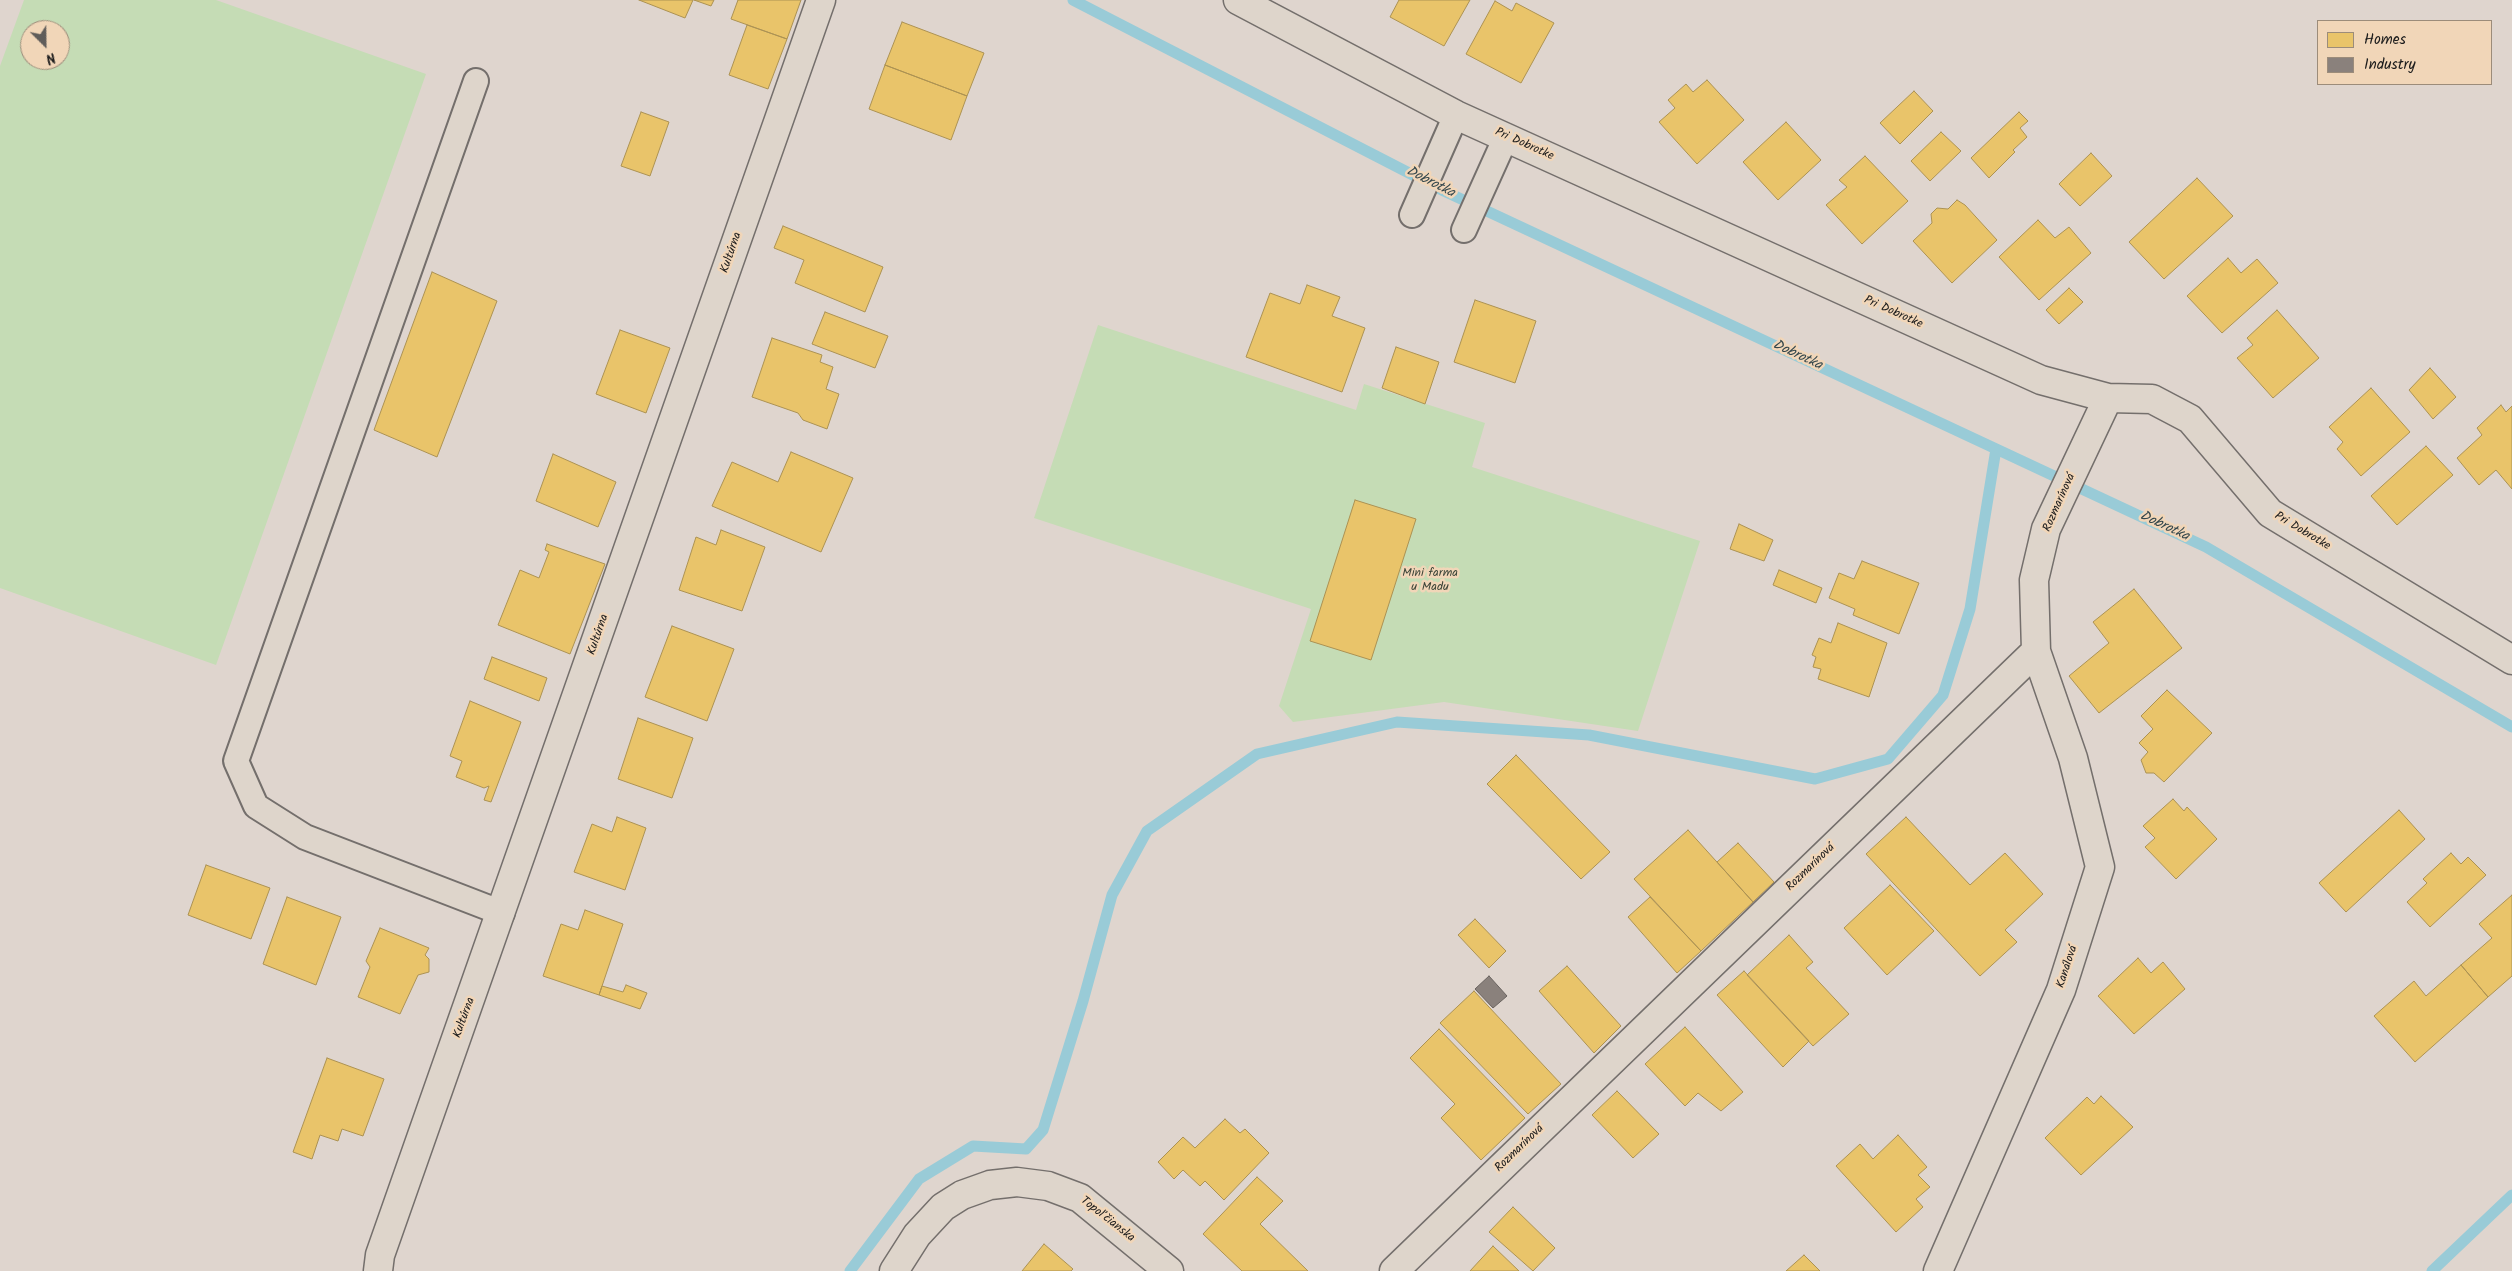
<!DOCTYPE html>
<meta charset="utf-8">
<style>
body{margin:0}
#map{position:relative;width:2512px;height:1271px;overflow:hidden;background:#dfd5ce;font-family:Kalam,sans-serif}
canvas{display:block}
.legend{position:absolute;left:2317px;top:20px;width:175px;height:65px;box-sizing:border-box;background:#f1d6b8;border:1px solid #9c8c7a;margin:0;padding:6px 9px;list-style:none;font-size:15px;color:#1c1c1c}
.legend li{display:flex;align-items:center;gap:10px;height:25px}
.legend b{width:25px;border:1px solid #9c8c7a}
.north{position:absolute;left:20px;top:20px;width:50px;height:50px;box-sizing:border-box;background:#f1d6b8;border:1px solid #9c8c7a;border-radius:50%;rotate:157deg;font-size:14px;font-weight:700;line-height:20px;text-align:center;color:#1c1c1c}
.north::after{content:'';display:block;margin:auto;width:18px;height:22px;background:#605d5a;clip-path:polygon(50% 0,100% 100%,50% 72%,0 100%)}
</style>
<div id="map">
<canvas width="2512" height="1271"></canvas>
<ul class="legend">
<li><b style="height:14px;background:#e9c46a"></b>Homes</li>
<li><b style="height:14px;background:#8a817c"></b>Industry</li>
</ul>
<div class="north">N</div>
</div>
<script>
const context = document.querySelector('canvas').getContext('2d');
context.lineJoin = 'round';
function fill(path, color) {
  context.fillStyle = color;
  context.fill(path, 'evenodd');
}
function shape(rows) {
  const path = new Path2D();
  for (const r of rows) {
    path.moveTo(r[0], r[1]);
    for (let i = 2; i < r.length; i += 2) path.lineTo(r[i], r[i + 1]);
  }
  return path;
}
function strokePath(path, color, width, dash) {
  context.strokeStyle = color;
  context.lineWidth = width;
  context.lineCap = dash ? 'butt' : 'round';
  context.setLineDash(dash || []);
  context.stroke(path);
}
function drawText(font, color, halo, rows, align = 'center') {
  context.font = font + ' Kalam,sans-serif';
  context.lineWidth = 5;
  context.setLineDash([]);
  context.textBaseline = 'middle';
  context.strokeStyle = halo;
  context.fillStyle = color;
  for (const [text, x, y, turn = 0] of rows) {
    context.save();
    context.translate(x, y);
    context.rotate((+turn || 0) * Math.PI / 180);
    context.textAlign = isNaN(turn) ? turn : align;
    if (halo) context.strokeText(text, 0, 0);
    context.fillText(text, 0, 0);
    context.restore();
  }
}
fill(shape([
 [24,0,216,0,426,74,216,665,0,588,0,66],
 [30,30,60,30,60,60,30,60],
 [1098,325,1356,410,1364,384,1485,423,1472,467,1700,541,1638,731,1444,702,1293,722,1279,706,1311,609,1034,518]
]), '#c5dcb5');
const homes = shape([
 [639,0,693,0,685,18,639,0],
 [694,0,714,0,711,6,694,0],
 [738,0,801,0,787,39,731,19,738,0],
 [1399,0,1470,0,1444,46,1390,17,1399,0],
 [1495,1,1512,11,1516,3,1554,23,1521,83,1466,54,1495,1],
 [902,22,984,53,967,96,885,65,902,22],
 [747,25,787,39,768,89,729,75,747,25],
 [885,65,967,96,951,140,869,109,885,65],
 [1707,80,1744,120,1697,164,1659,122,1675,108,1668,100,1686,84,1693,92,1707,80],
 [1914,91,1933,111,1900,144,1880,123,1914,91],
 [641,112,669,122,650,176,621,166,641,112],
 [2019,112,2028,121,2020,128,2027,137,2013,150,2015,152,1989,178,1971,158,2019,112],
 [1786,122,1821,160,1778,200,1743,162,1786,122],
 [1941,132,1961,151,1930,181,1911,161,1941,132],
 [2091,153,2112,176,2080,206,2059,184,2091,153],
 [1865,156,1908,201,1862,244,1826,205,1847,187,1839,180,1865,156],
 [2197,178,2233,216,2164,279,2129,242,2197,178],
 [1957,200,1965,205,1997,240,1952,283,1913,241,1932,223,1931,214,1937,208,1948,209,1957,200],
 [2038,220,2055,238,2069,227,2091,253,2039,300,1999,257,2038,220],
 [783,226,883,267,865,312,795,283,804,260,774,248,783,226],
 [2228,258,2241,273,2257,259,2278,283,2222,333,2187,296,2228,258],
 [432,272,497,301,437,457,374,430,432,272],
 [1307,285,1340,297,1332,316,1365,328,1342,392,1246,357,1270,293,1300,304,1307,285],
 [2069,288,2083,302,2059,324,2046,310,2069,288],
 [1475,300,1536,321,1515,383,1454,362,1475,300],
 [2277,310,2319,358,2273,398,2237,358,2253,345,2247,338,2277,310],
 [825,312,888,336,875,368,812,344,825,312],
 [620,330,670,348,646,413,596,394,620,330],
 [772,338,822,355,820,362,833,367,826,389,839,394,827,429,803,420,798,413,752,397,772,338],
 [1396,347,1439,362,1425,404,1382,388,1396,347],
 [2430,368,2456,397,2433,419,2409,390,2430,368],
 [2371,388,2410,432,2361,476,2337,449,2343,442,2329,427,2371,388],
 [2501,405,2506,412,2512,406,2512,489,2496,470,2479,485,2457,458,2482,435,2477,428,2501,405],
 [2426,446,2453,475,2397,525,2371,496,2426,446],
 [791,452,853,478,821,552,712,506,732,462,778,482,791,452],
 [553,454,616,482,598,527,536,501,553,454],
 [1355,500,1416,519,1371,660,1310,641,1355,500],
 [1739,524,1773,540,1764,561,1730,549,1739,524],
 [721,530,765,547,742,611,679,590,696,537,716,545,721,530],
 [547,544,605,564,570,654,498,625,520,570,539,578,549,552,545,550,547,544],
 [1862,561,1919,583,1899,634,1853,615,1855,609,1829,598,1839,573,1854,579,1862,561],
 [1779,570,1822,588,1816,603,1773,585,1779,570],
 [2134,589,2182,648,2099,713,2069,676,2109,643,2093,622,2134,589],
 [1838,623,1887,643,1869,697,1818,679,1821,669,1813,667,1816,657,1812,655,1819,638,1831,643,1838,623],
 [672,626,734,649,707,721,645,697,672,626],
 [492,657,547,678,539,701,484,679,492,657],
 [2167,690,2212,733,2164,782,2154,773,2146,773,2141,760,2148,752,2139,743,2153,729,2141,716,2167,690],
 [470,701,521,722,491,802,484,800,489,786,484,788,456,777,462,761,450,756,470,701],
 [638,718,693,738,672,798,618,779,638,718],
 [1516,755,1610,852,1581,879,1487,784,1516,755],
 [2173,799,2184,811,2187,807,2217,839,2176,879,2145,847,2155,838,2143,826,2173,799],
 [2399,810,2425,839,2346,912,2319,883,2399,810],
 [617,817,646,828,625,890,574,872,592,824,612,832,617,817],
 [1906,817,1970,885,2005,853,2043,894,2005,930,2017,942,1980,976,1866,854,1906,817],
 [1688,830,1753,902,1701,951,1634,879,1688,830],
 [1738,843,1774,882,1753,902,1717,862,1738,843],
 [2451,853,2461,864,2468,857,2486,875,2430,927,2407,902,2427,883,2423,879,2451,853],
 [206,865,270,888,251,939,188,915,206,865],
 [1890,885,1934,931,1887,975,1844,928,1890,885],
 [2512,895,2512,976,2488,997,2461,965,2492,938,2479,924,2512,895],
 [287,897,341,917,316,985,263,964,287,897],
 [1650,897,1701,951,1677,973,1628,917,1650,897],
 [585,910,623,924,599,995,543,976,561,924,578,930,585,910],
 [1475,919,1506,951,1489,968,1458,935,1475,919],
 [380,928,429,948,425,955,429,959,429,972,418,975,400,1014,358,997,370,967,366,961,380,928],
 [1789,935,1813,962,1806,968,1849,1014,1813,1046,1747,975,1789,935],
 [2138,958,2151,973,2163,962,2185,989,2134,1034,2098,996,2138,958],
 [2461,965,2488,997,2415,1062,2374,1016,2414,981,2426,996,2461,965],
 [1567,966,1621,1026,1594,1053,1539,991,1567,966],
 [1744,971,1809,1041,1783,1067,1717,995,1744,971],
 [626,985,647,993,640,1009,599,995,602,986,623,992,626,985],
 [1474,991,1561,1084,1528,1114,1440,1023,1474,991],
 [1685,1027,1743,1092,1721,1111,1698,1093,1685,1106,1645,1064,1685,1027],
 [1439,1029,1525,1118,1481,1160,1441,1118,1455,1104,1410,1058,1439,1029],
 [327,1058,384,1079,363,1136,342,1129,338,1141,320,1135,312,1159,293,1152,327,1058],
 [1617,1091,1659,1134,1633,1158,1592,1115,1617,1091],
 [2101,1096,2133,1127,2081,1175,2045,1138,2087,1097,2094,1104,2101,1096],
 [1225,1119,1240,1133,1245,1129,1269,1153,1224,1200,1205,1181,1200,1186,1183,1170,1174,1179,1158,1162,1183,1137,1195,1148,1225,1119],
 [1898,1135,1927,1167,1918,1175,1930,1187,1916,1199,1923,1207,1896,1232,1836,1166,1860,1144,1873,1159,1898,1135],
 [1257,1177,1283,1201,1260,1224,1308,1271,1242,1271,1203,1234,1257,1177],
 [1513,1207,1555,1248,1533,1271,1489,1232,1513,1207],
 [1044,1244,1073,1269,1071,1271,1022,1271,1044,1244],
 [1493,1246,1519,1271,1470,1271,1493,1246],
 [1804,1255,1820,1271,1786,1271,1804,1255]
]);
fill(homes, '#e9c46a');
strokePath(homes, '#ac9253', 1);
const industry = shape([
 [1489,976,1507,996,1493,1008,1475,989,1489,976]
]);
fill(industry, '#8a817c');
strokePath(industry, '#69635f', 1);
strokePath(shape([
 [1073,0,1444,191,2206,547,2512,727],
 [850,1271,919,1179,973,1146,1026,1149,1043,1130,1083,1001,1112,895,1147,831,1257,754,1397,722,1589,735,1815,779,1888,759,1943,695,1970,609,1996,449],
 [2432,1271,2512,1195]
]), '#99cbd7', 11);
const lane = shape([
 [476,81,236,761,256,806,305,837,502,913],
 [1412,215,1456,115],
 [1464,230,1506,137]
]);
const street = shape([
 [1238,0,1456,115,2041,380,2108,398,2152,399,2190,419,2270,513,2512,660],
 [378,1271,380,1255,821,0],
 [1394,1271,2036,651,2034,580,2046,529,2108,398],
 [1938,1271,2061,990,2100,867,2073,758,2036,651]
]);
const secondary = shape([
 [894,1271,917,1235,943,1207,962,1195,990,1185,1017,1182,1048,1186,1080,1198,1169,1271]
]);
strokePath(lane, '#746f6c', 28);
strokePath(street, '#746f6c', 31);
strokePath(secondary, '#746f6c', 31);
strokePath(lane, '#ded5cb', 24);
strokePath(street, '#ded5cb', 28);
strokePath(secondary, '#ded5cb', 28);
drawText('12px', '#1c1c1c', '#f1d6b8', [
 ["Pri Dobrotke",1524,145,24],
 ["Kultúrna",732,253,-71],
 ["Pri Dobrotke",1893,313,24],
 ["Rozmarínová",2060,503,-66],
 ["Pri Dobrotke",2302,532,31],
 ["Kultúrna",599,635,-71],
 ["Rozmarínová",1811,868,-44],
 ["Kanálová",2068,967,-72],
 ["Kultúrna",465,1018,-70],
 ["Rozmarínová",1520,1149,-44],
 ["Topoľčianska",1107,1220,38]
]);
drawText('12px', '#3a4337', '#f1d6b8', [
 ["Mini farma",1430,574],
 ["u Madu",1430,588]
]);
drawText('italic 14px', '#34474c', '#f1d6b8', [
 ["Dobrotka",1430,183,27],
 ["Dobrotka",1797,356,25],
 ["Dobrotka",2164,527,25]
]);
</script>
